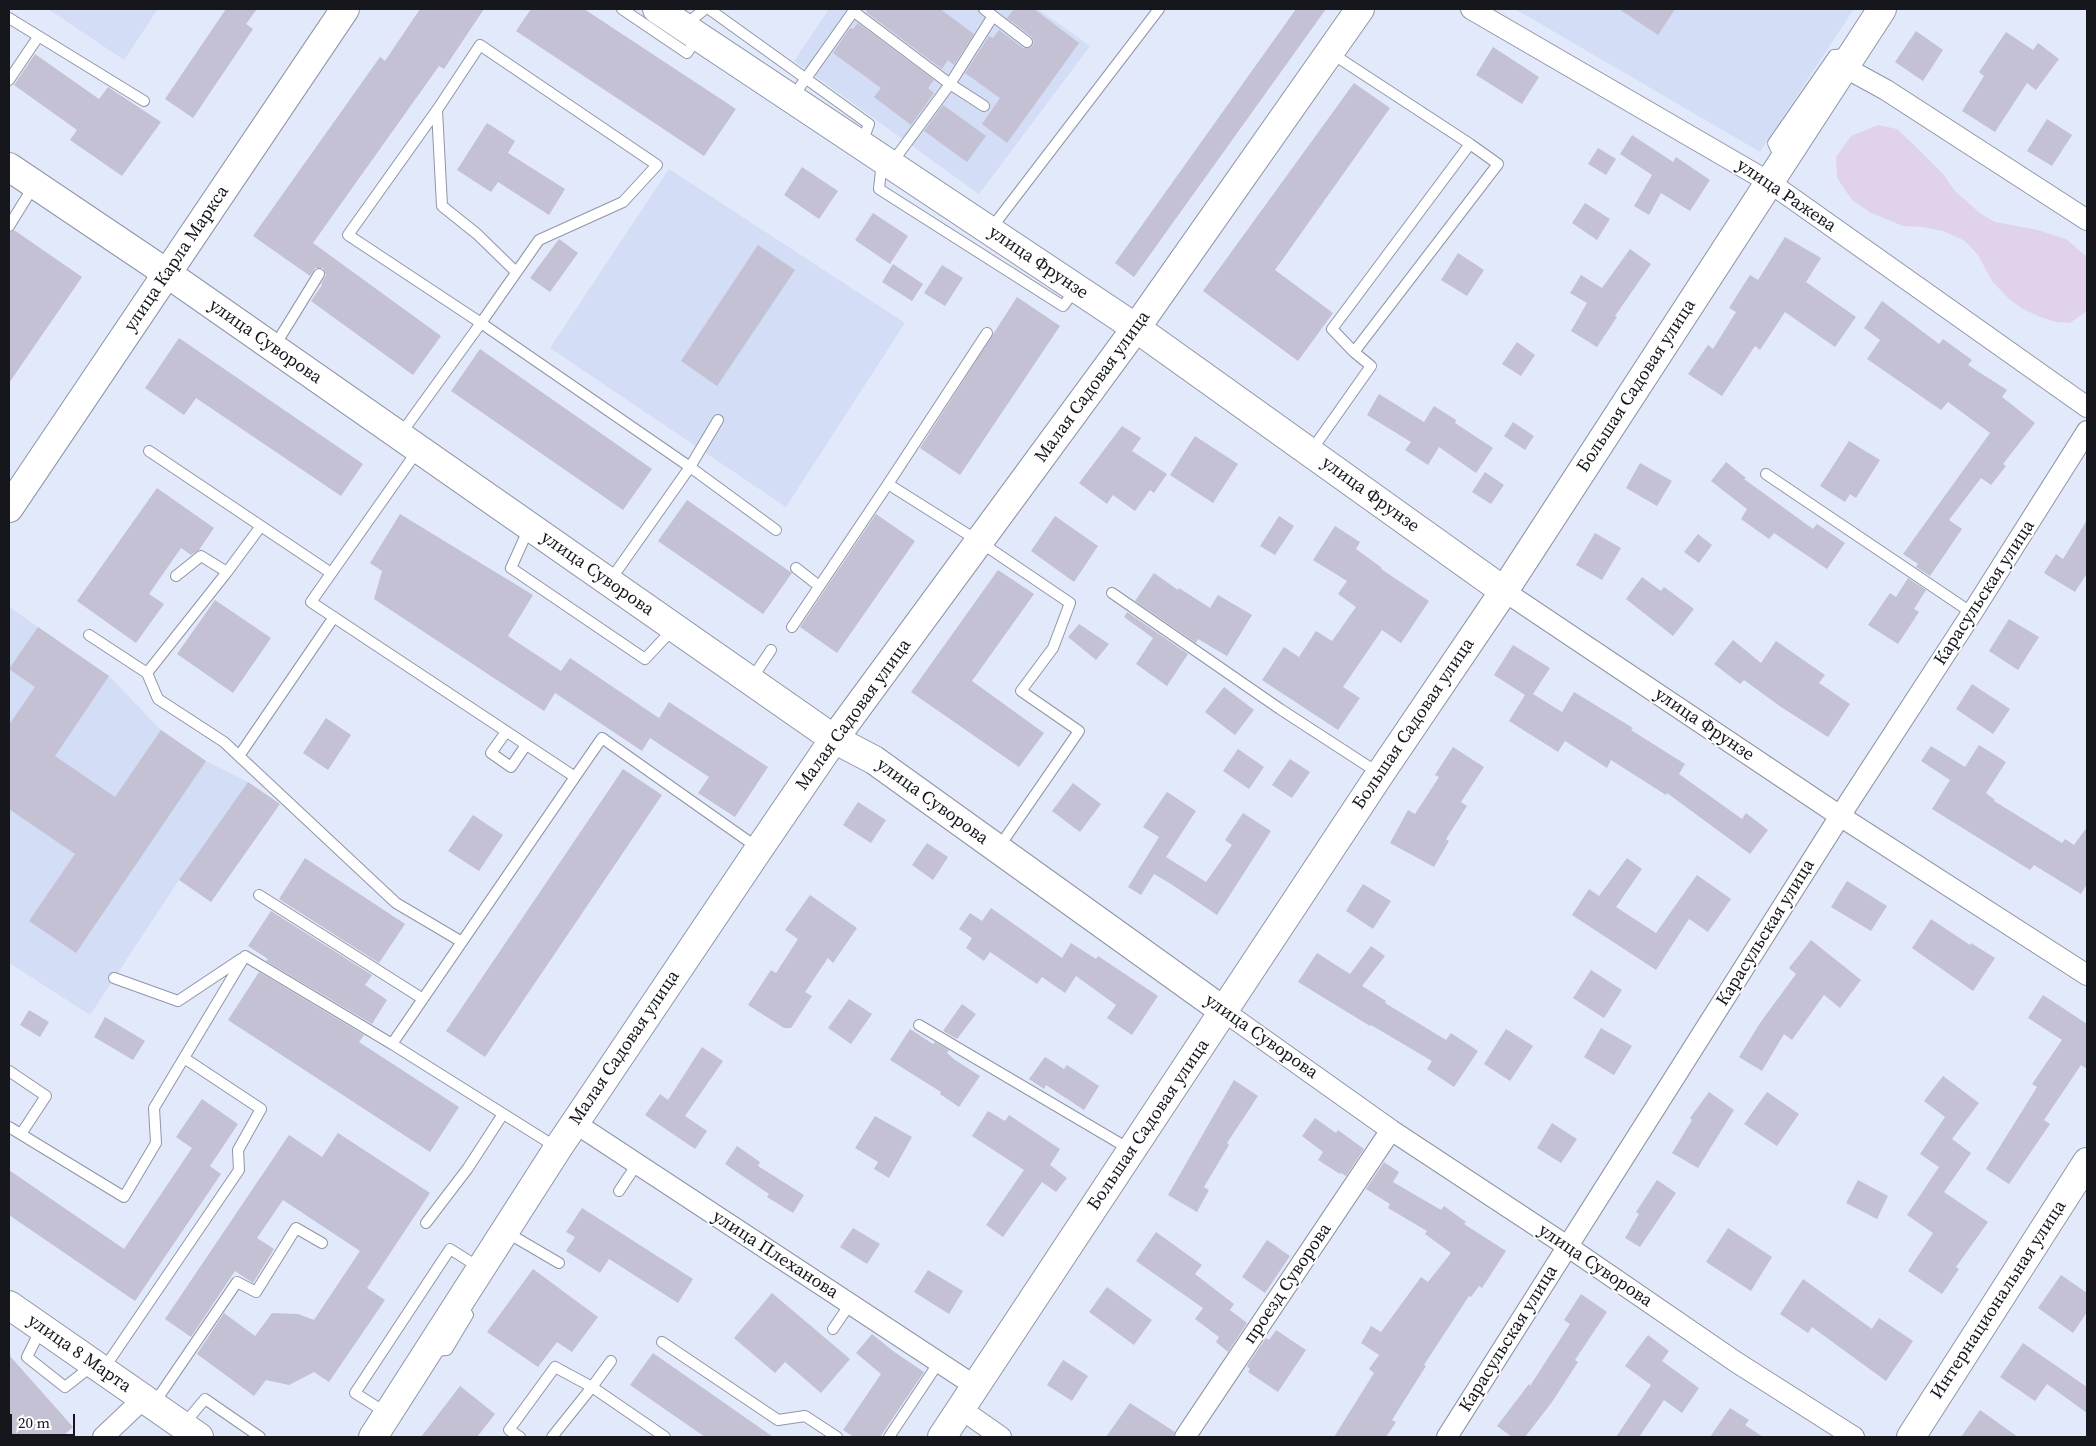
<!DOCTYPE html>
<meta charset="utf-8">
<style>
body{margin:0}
#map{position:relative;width:2096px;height:1446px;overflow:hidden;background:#e2e9fb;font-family:"Source Serif 4",serif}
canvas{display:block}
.frame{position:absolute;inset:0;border:10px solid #15171d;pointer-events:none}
.scale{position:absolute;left:10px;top:1414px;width:65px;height:22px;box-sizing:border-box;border:2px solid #15171d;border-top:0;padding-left:6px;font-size:15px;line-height:18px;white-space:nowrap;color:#15171d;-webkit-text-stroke:4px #fff;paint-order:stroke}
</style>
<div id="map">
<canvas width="2096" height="1446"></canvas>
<div class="frame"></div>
<div class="scale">20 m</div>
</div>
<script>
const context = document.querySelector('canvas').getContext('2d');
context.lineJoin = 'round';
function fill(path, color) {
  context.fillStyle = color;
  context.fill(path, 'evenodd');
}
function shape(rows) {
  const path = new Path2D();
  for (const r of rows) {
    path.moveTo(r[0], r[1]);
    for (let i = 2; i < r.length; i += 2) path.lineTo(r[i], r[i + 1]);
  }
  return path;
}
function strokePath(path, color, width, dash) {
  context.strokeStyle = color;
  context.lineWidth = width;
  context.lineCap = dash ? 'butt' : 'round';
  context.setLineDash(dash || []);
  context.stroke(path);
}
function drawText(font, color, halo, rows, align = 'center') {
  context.font = font + ' "Source Serif 4",serif';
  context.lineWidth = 4;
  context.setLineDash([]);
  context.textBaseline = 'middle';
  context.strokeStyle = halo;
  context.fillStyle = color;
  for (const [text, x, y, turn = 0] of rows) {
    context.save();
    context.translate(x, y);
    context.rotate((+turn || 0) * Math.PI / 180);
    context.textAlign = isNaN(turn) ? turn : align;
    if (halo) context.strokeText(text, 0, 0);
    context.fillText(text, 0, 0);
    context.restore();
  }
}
fill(shape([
 [48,9,158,9,124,60],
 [829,9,1038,9,1090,46,979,194,794,61],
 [1515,9,1854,9,1760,152],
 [669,169,905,323,786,507,550,348],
 [9,607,109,676,161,730,206,761,248,782,179,880,90,1015,9,963]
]), '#d3ddf6');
fill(shape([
 [1878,125,1897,129,1910,141,1944,175,1955,191,1981,214,1995,222,2038,230,2066,239,2086,256,2087,259,2087,311,2070,323,2056,322,2040,317,2021,308,2007,297,1992,281,1978,255,1965,241,1943,231,1922,227,1903,226,1871,213,1852,200,1837,178,1836,157,1851,136]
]), '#e1d2ec');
fill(shape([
 [226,9,257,9,246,24,253,29,193,118,165,99],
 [420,9,484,9,444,69,439,66,313,243,441,336,413,375,311,301,322,285,321,284,326,275,323,268,315,268,310,276,253,236,380,57,385,61],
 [531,9,584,9,736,109,704,156,516,31],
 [868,9,940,9,974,34,954,65,948,60,942,69,866,12],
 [1014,9,1034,9,1079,43,1007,143,982,124,1000,98,965,73,989,36,993,38,999,30,1023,48,1029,48,1032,47,1034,42,1032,37,1007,18],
 [1296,9,1326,9,1134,277,1115,263],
 [1619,9,1675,9,1658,35],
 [858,23,934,80,928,88,934,93,911,125,874,97,881,88,833,53,850,28,853,29],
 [1916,31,1943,50,1923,81,1895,62],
 [2006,32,2033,50,2038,43,2059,59,2036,90,2027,83,1995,132,1962,111,1984,76,1979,72],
 [1493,47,1539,77,1522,104,1476,75],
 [35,54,99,99,108,87,161,122,122,176,70,140,77,130,14,85],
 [1354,83,1390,108,1275,270,1333,313,1298,361,1203,291],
 [943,105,986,136,967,162,924,131],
 [2047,119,2072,135,2052,166,2027,151],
 [487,123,515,141,508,153,565,189,549,215,498,182,491,192,457,170],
 [1632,135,1673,162,1676,157,1710,180,1690,211,1661,193,1649,215,1634,206,1652,175,1620,154],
 [1598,148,1616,159,1606,175,1588,164],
 [802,167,838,191,819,219,784,195],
 [1585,203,1610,219,1597,240,1572,223],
 [873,213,908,236,890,264,855,240],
 [14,230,82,277,9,383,9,233],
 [1785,237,1821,258,1806,282,1856,317,1835,347,1785,312,1760,350,1755,346,1722,396,1688,374,1708,345,1713,349,1736,312,1729,308,1750,275,1758,280],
 [559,239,578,253,550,292,530,278],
 [758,245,795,270,717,386,681,361],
 [1630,249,1651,264,1615,316,1617,317,1597,347,1571,331,1587,303,1570,293,1581,275,1602,288],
 [1458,253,1484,270,1467,296,1441,280],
 [893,264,923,284,912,301,882,282],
 [942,265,963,278,945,306,924,293],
 [1017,297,1060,326,960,475,920,448],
 [1882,301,1939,344,1943,339,1972,360,1968,365,2007,390,2002,397,2035,423,2003,464,2006,466,1991,485,1981,478,1949,520,1962,529,1930,576,1916,567,1918,564,1903,554,1990,433,1948,402,1941,410,1867,359,1880,340,1864,328],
 [179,338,363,464,341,496,196,398,184,415,145,388],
 [1517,342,1535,355,1521,376,1502,364],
 [480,349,652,469,623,510,451,391],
 [1379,394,1424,422,1434,406,1456,420,1455,423,1493,448,1476,473,1439,447,1428,465,1405,450,1411,442,1367,415],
 [1513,422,1534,436,1525,450,1504,436],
 [1122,426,1141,438,1132,451,1167,474,1154,493,1150,490,1135,511,1113,495,1107,504,1079,483],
 [1195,436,1238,464,1213,503,1170,475],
 [1849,441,1880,460,1856,498,1850,494,1845,502,1820,486],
 [1726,462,1746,478,1744,479,1813,529,1817,524,1845,543,1827,569,1774,533,1769,539,1741,519,1747,509,1711,481],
 [1640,463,1672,481,1657,506,1626,488],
 [1485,472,1504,485,1491,504,1472,492],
 [157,488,214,528,199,550,191,555,181,548,149,594,164,604,136,643,77,601],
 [687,500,792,573,763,614,658,541],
 [400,514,533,595,508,636,561,671,570,658,659,718,669,702,768,767,735,817,698,793,709,777,650,738,642,751,555,693,544,711,374,599,382,571,370,563],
 [876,514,915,541,837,653,800,627],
 [1055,516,1098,546,1074,582,1031,551],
 [1279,516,1294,526,1275,555,1260,546],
 [2087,520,2087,573,2075,592,2044,573,2056,554,2063,559],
 [1335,526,1360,542,1356,549,1382,568,1381,569,1429,601,1401,643,1382,630,1343,687,1360,698,1338,730,1262,680,1284,647,1299,657,1316,631,1332,641,1356,607,1338,594,1347,581,1313,560],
 [1595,533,1621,548,1602,580,1576,565],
 [1698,534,1712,545,1699,563,1684,552],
 [998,570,1034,594,972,681,1044,733,1019,767,911,692],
 [1154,573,1178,590,1179,588,1210,608,1218,595,1252,615,1227,656,1198,639,1196,643,1135,601],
 [1642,577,1661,591,1664,587,1694,609,1673,636,1626,599],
 [1908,578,1926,590,1914,609,1919,612,1898,644,1868,625,1890,593,1896,597],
 [215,600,271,638,233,693,177,654],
 [1127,612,1188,654,1167,686,1136,664,1153,638,1124,617],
 [2009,619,2039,637,2018,670,1989,651],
 [1079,624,1109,644,1096,660,1068,637],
 [38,627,109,676,55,756,115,797,161,730,206,761,76,953,29,921,75,854,9,809,9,725,35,687,9,669],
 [1733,640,1761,663,1776,641,1825,675,1819,683,1850,704,1828,737,1781,707,1744,680,1740,684,1714,664],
 [1513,645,1550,668,1533,694,1562,712,1574,692,1633,728,1631,730,1685,764,1679,774,1742,819,1746,813,1768,830,1750,854,1667,793,1666,795,1611,760,1607,768,1565,741,1558,752,1509,721,1525,695,1494,675],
 [1972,684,2010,709,1993,734,1956,709],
 [1224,687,1254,710,1235,735,1205,712],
 [326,718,351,735,328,770,303,753],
 [1979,745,2006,762,1986,793,1995,800,1994,801,2062,843,2065,839,2074,845,2087,827,2087,884,2081,894,2034,865,2030,870,1932,809,1950,780,1921,761,1931,746,1965,767],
 [1453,747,1484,767,1461,802,1467,806,1446,839,1449,841,1434,867,1390,843,1408,810,1415,814,1439,777,1435,775],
 [1238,749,1264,767,1249,789,1223,771],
 [1290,759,1310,772,1292,798,1272,785],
 [623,769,662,795,485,1057,446,1031],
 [248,782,280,804,211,902,179,880],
 [1073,783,1101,804,1080,832,1052,811],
 [1167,792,1196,811,1166,857,1206,882,1232,845,1225,840,1243,813,1271,831,1217,915,1171,884,1154,874,1141,895,1128,887,1159,837,1143,827],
 [858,802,886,820,871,843,843,825],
 [473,815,503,835,479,871,448,851],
 [927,843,948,857,933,880,912,865],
 [305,858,405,924,379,963,279,899],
 [1627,858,1642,869,1616,907,1656,933,1697,875,1731,899,1708,932,1689,919,1656,970,1572,915,1589,889,1599,896],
 [1847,881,1887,906,1871,931,1831,907],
 [1363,884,1391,901,1373,929,1346,911],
 [810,895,857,928,833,963,828,958,805,992,812,996,791,1028,784,1028,748,1005,771,970,776,973,798,939,785,930],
 [991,908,1062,958,1071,943,1096,959,1098,956,1158,996,1132,1035,1107,1018,1116,1005,1076,976,1065,993,1042,977,1037,984,990,952,984,961,966,948,972,938,959,929,970,913,982,921],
 [271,911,372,975,365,985,387,1000,372,1024,266,961,268,959,248,946],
 [1931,919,1970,945,1971,943,1995,958,1973,991,1912,948],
 [1811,940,1861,980,1840,1008,1824,995,1792,1040,1784,1034,1762,1071,1739,1057,1760,1023,1796,974,1789,968],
 [1371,946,1385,956,1362,986,1386,1001,1385,1003,1446,1040,1451,1033,1478,1051,1454,1087,1427,1069,1432,1061,1371,1025,1370,1026,1298,982,1317,953,1350,974],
 [1591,970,1622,990,1604,1018,1573,998],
 [259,972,364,1035,359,1042,459,1107,430,1152,228,1020],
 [2043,995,2087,1024,2087,1069,2081,1065,2044,1120,2050,1124,2009,1184,1986,1169,2037,1087,2032,1084,2062,1040,2028,1018],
 [849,999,872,1014,851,1044,828,1028],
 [962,1004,976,1014,957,1039,943,1031],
 [29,1010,49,1022,40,1037,20,1025],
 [105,1017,145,1041,133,1060,94,1037],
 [1601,1028,1632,1046,1614,1075,1584,1057],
 [910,1029,933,1044,935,1042,949,1050,947,1053,955,1060,980,1076,959,1107,940,1094,941,1092,890,1060],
 [1506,1029,1533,1046,1510,1081,1484,1064],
 [702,1047,723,1061,685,1116,707,1131,695,1149,645,1115,660,1094,668,1100],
 [1045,1057,1064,1069,1067,1065,1099,1086,1084,1110,1046,1085,1044,1089,1029,1079],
 [1943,1076,1979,1103,1952,1139,1971,1153,1944,1192,1988,1222,1956,1267,1959,1269,1942,1294,1908,1271,1933,1233,1907,1215,1939,1167,1920,1154,1945,1117,1924,1101],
 [1234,1080,1258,1096,1227,1143,1229,1145,1204,1187,1209,1190,1197,1212,1168,1195],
 [1709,1092,1734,1110,1698,1168,1672,1153,1692,1120,1690,1118],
 [1767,1092,1799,1114,1777,1146,1744,1124],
 [202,1099,238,1124,210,1166,221,1174,135,1301,9,1215,9,1170,124,1249,192,1148,176,1137],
 [988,1111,1005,1121,1009,1115,1060,1149,1050,1165,1067,1178,1056,1192,1042,1182,1003,1237,986,1225,1024,1170,972,1136],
 [875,1116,912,1137,889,1178,874,1169,878,1162,855,1148],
 [1315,1118,1336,1133,1338,1130,1364,1149,1346,1176,1341,1173,1340,1174,1318,1160,1323,1152,1302,1136],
 [1552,1123,1577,1139,1561,1163,1537,1148],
 [338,1133,430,1193,367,1288,385,1300,329,1382,314,1372,289,1385,266,1380,254,1396,197,1354,224,1313,255,1336,272,1313,298,1314,314,1320,360,1251,283,1200,257,1238,274,1249,253,1283,235,1271,191,1337,165,1319,289,1135,322,1157],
 [737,1146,760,1162,758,1166,804,1195,793,1213,767,1197,769,1194,725,1164],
 [1384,1162,1399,1172,1393,1182,1441,1210,1444,1206,1466,1222,1464,1224,1506,1251,1482,1288,1479,1286,1471,1297,1469,1296,1424,1365,1426,1366,1392,1420,1396,1422,1386,1437,1334,1437,1374,1373,1369,1369,1379,1355,1361,1343,1371,1326,1381,1332,1421,1277,1428,1282,1451,1253,1425,1234,1427,1231,1388,1208,1390,1204,1366,1189],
 [1657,1180,1676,1193,1640,1247,1625,1238,1639,1214,1636,1212],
 [1858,1180,1888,1196,1877,1219,1846,1203],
 [582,1208,693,1279,678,1303,609,1259,600,1273,566,1251,575,1237,566,1232],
 [853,1228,880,1244,867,1264,840,1247],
 [1728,1228,1772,1257,1751,1291,1706,1262],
 [1156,1232,1202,1265,1195,1274,1234,1304,1230,1310,1247,1323,1228,1352,1216,1342,1219,1337,1195,1319,1203,1308,1136,1261],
 [1267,1240,1290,1256,1265,1293,1242,1277],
 [533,1269,598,1317,572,1352,557,1342,538,1367,487,1332],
 [928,1270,963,1291,949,1314,914,1292],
 [2061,1275,2087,1293,2087,1312,2073,1333,2038,1308],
 [1803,1279,1872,1329,1879,1318,1913,1341,1886,1381,1812,1327,1808,1333,1780,1314],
 [1107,1287,1152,1320,1134,1345,1089,1312],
 [772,1293,850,1359,821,1393,785,1362,775,1373,734,1338],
 [1581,1294,1607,1312,1575,1360,1578,1362,1552,1402,1525,1437,1512,1437,1497,1426,1529,1384,1530,1386,1570,1324,1564,1320],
 [1276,1330,1306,1350,1278,1392,1248,1372,1250,1369,1247,1366,1266,1338,1269,1340],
 [872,1334,893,1351,924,1372,880,1437,854,1437,843,1430,881,1374,856,1353],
 [1648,1335,1669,1351,1662,1361,1699,1388,1682,1413,1664,1400,1639,1437,1616,1437,1651,1385,1625,1366],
 [2023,1343,2087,1387,2087,1413,2047,1384,2035,1401,2000,1377],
 [653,1353,773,1437,705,1437,630,1385],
 [9,1355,73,1427,62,1437,9,1437],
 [1063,1360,1088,1376,1072,1401,1047,1385],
 [460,1386,495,1414,477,1437,421,1437],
 [1130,1403,1175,1432,1173,1437,1106,1437],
 [1730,1408,1749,1420,1745,1425,1763,1437,1710,1437],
 [1980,1410,2018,1437,1961,1437]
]), '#c3c1d3');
const lane = shape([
 [622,9,687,53,697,38],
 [709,9,869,124,862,143],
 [853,11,950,84,993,16,984,9],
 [993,16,1027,42],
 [9,18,144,101],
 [685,25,705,9],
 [1331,53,1470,144],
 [9,80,38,37],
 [792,98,855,9],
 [437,110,442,206,477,234,516,272],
 [1781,160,1773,143,1834,55,1849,54],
 [882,161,879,189,1063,306,1076,289],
 [891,164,950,84,984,106],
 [9,226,35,184],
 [990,230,1159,9],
 [987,333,888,484,980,542,1070,603,1053,648,1021,691,1079,731,999,847],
 [274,347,319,274],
 [400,435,481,323,348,235,437,110,480,45,657,165,623,202,539,240,481,323,690,467,776,530],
 [418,450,311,602,575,777,392,1044,556,1147],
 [149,451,331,573],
 [1311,451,1371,366,1354,352,1332,329,1470,144,1498,164,1354,352],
 [1766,474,1972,613],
 [529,528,511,568,645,659,673,629],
 [796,568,819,586],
 [176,576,201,556,227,572,261,526],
 [609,582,690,467,718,420],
 [1112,593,1280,709,1380,774],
 [792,627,888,484],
 [89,635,147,673,158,699,224,742,396,903,462,942],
 [147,673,227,572],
 [751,680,771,650],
 [506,732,491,753,511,767,526,745],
 [239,756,334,617],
 [575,777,602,738,758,848],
 [259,895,423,999],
 [114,978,178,1001,241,959],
 [919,1025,1131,1150],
 [9,1071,46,1096,21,1134],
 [9,1127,124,1197,156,1143,154,1108,245,956,392,1044],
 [619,1191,637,1164],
 [426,1223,468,1168,503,1114],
 [506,1232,559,1263],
 [41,1329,27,1357,65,1387,93,1365],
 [833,1329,850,1304],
 [662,1342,778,1420,805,1416,837,1437],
 [433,1351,447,1350,468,1315,461,1304],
 [103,1370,239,1170,238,1150,261,1109,184,1058],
 [153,1405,237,1282,256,1292,296,1228,322,1243],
 [388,1414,355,1393,450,1249,480,1268],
 [184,1424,205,1399,260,1437],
 [520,1437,509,1430,555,1367,592,1387,611,1361],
 [552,1437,592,1387,665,1437],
 [889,1437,939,1362]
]);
const street = shape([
 [1471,9,1769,182,2087,407],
 [1844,67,1886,90,2087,220],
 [1504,591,1840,816,2087,975],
 [1225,1012,1391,1130,1567,1246,1736,1362,1854,1437],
 [575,1123,975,1386],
 [961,1409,1001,1437],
 [103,1437,143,1399],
 [1185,1437,1391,1130],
 [1447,1437,1840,816,1972,613,2087,431]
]);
const secondary = shape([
 [657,9,1136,328,1504,591],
 [9,167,168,274,834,739,874,760,1225,1012],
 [9,1305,199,1437],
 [373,1437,558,1148,759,849,834,739,1136,328,1360,9],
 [942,1437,1380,774,1504,591,1882,9],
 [1911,1437,2087,1162]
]);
const primary = shape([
 [9,508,345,9]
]);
strokePath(lane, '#8f96a6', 12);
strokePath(street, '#8f96a6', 22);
strokePath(secondary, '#8f96a6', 30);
strokePath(primary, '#8f96a6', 30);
strokePath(lane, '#fff', 10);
strokePath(street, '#fff', 20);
strokePath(secondary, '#fff', 28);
strokePath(primary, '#fff', 28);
drawText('18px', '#15171d', '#fff', [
 ["улица Ражева",1786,196,34],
 ["улица Карла Маркса",177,259,-56],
 ["улица Фрунзе",1038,263,34],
 ["улица Суворова",265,342,35],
 ["Большая Садовая улица",1637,386,-57],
 ["Малая Садовая улица",1093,387,-54],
 ["улица Фрунзе",1370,495,36],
 ["улица Суворова",597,574,35],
 ["Карасульская улица",1985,593,-57],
 ["Малая Садовая улица",854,715,-54],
 ["Большая Садовая улица",1414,724,-56],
 ["улица Фрунзе",1704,725,34],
 ["улица Суворова",932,802,36],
 ["Карасульская улица",1766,933,-58],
 ["улица Суворова",1261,1037,35],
 ["Малая Садовая улица",625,1048,-56],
 ["Большая Садовая улица",1149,1125,-56],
 ["улица Плеханова",775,1255,33],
 ["улица Суворова",1595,1266,34],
 ["проезд Суворова",1288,1284,-56],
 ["Интернациональная улица",1999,1300,-57],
 ["Карасульская улица",1509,1339,-58],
 ["улица 8 Марта",79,1354,35]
]);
</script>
